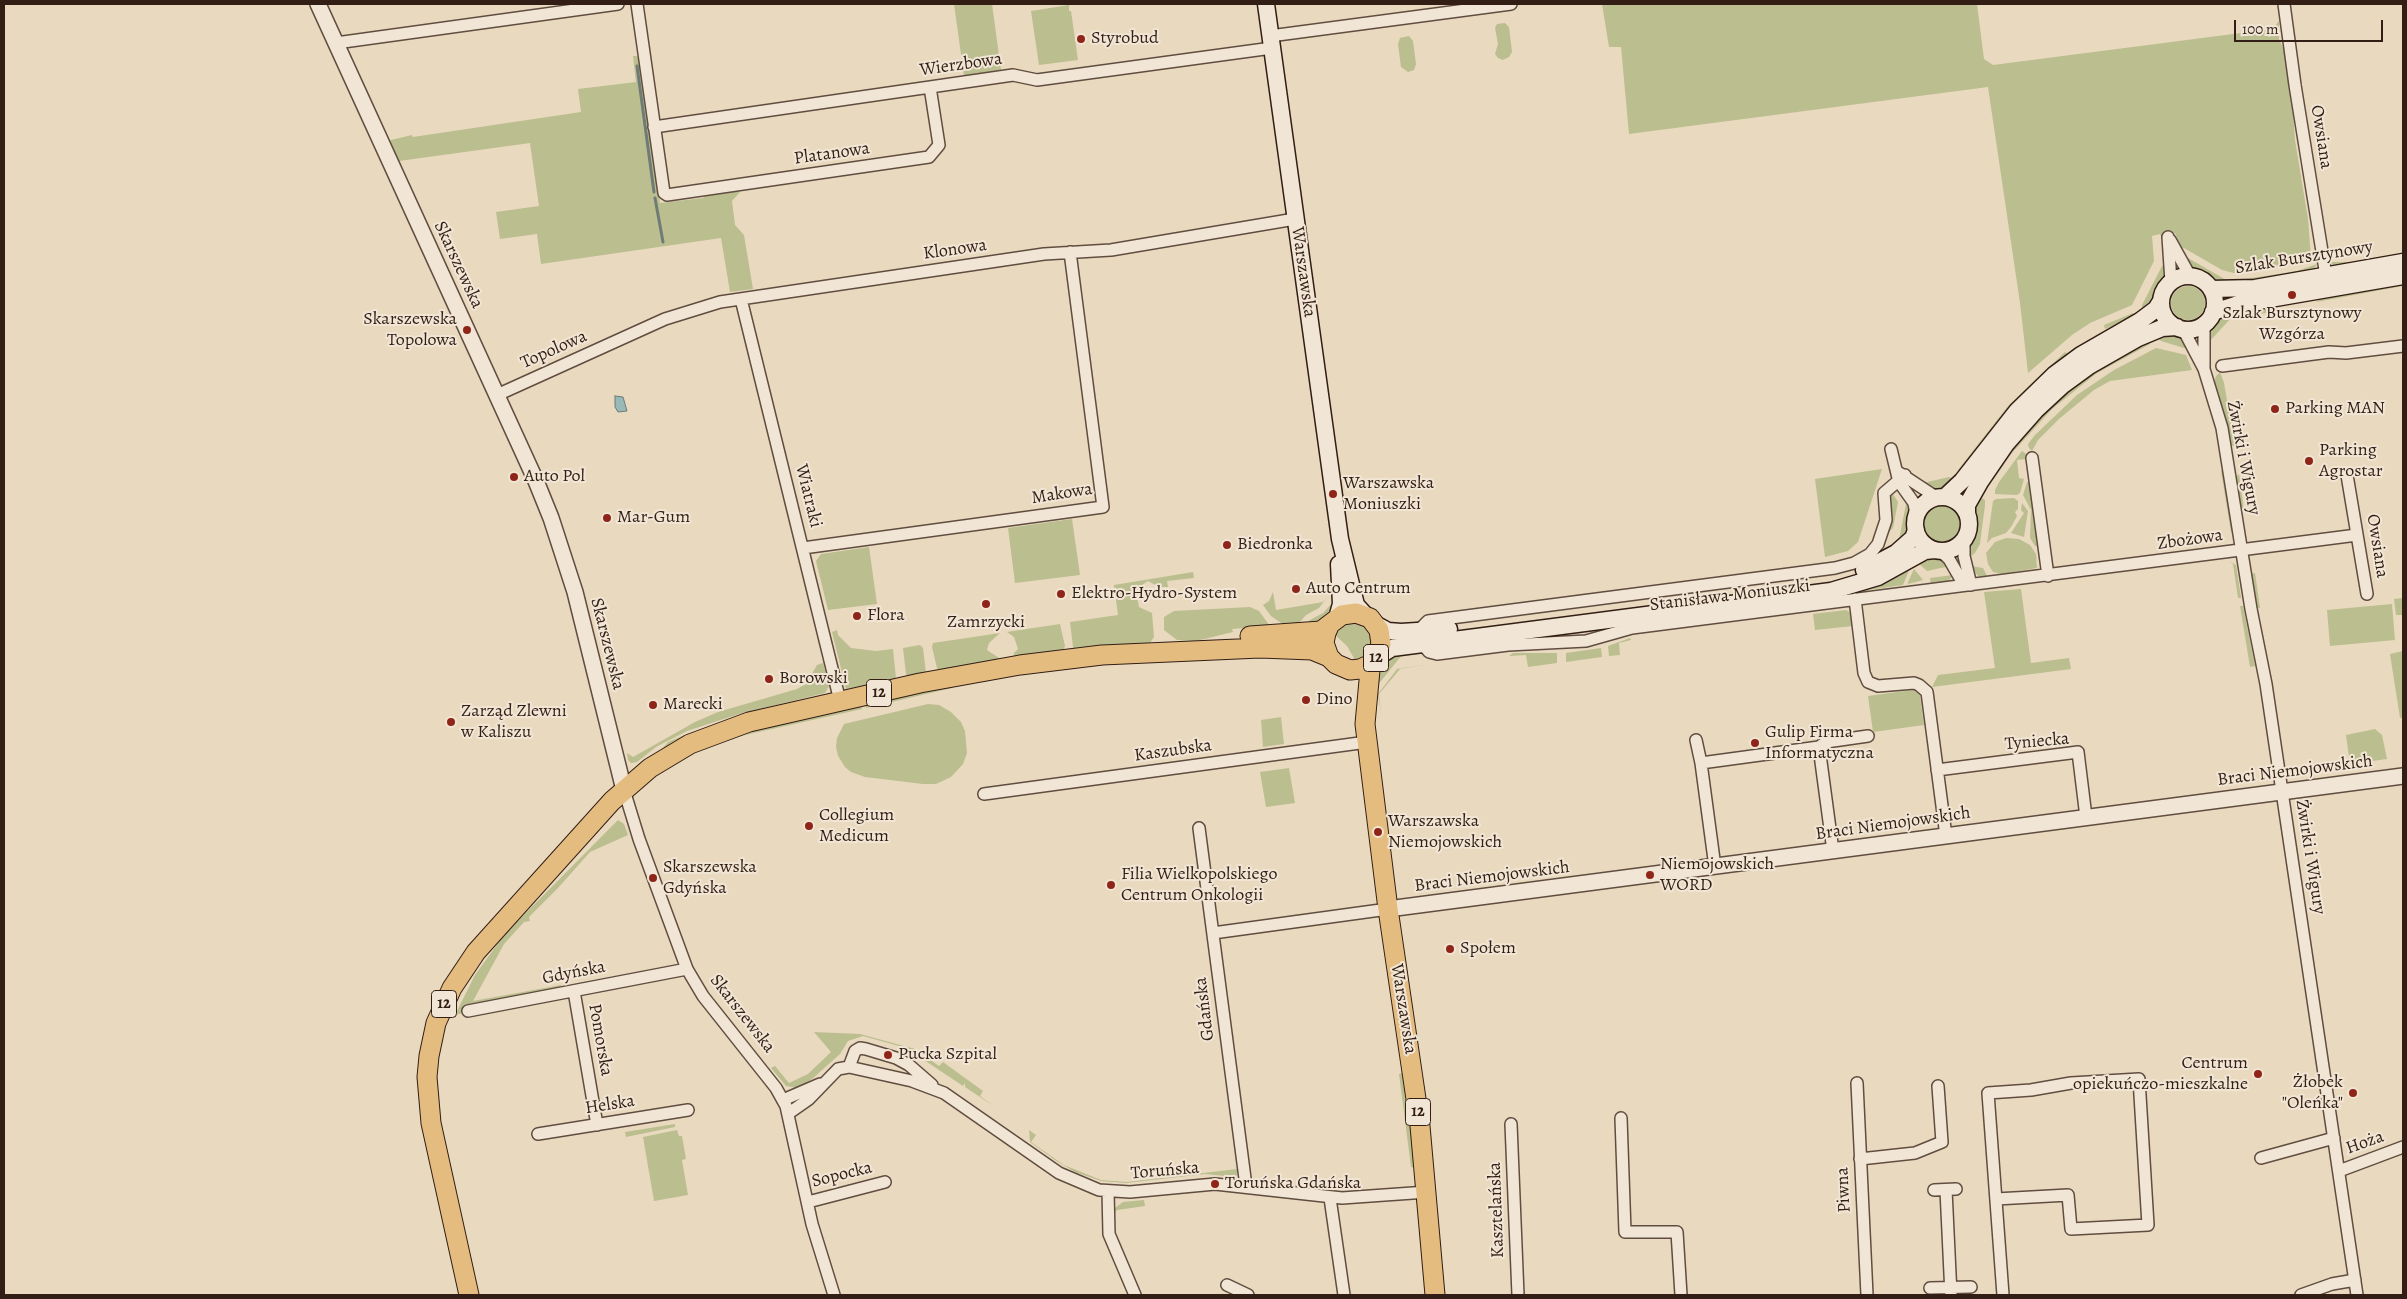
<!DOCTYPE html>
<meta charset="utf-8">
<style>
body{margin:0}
#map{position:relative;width:2407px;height:1299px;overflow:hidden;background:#e9d9bf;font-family:Alegreya,serif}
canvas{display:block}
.frame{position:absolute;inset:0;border:5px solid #321e15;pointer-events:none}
.scale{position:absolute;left:2234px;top:20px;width:149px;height:22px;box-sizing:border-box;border:2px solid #321e15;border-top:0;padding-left:6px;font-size:15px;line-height:18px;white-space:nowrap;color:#321e15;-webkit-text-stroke:4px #f1e6d5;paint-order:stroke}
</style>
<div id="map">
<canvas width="2407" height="1299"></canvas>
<div class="frame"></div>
<div class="scale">100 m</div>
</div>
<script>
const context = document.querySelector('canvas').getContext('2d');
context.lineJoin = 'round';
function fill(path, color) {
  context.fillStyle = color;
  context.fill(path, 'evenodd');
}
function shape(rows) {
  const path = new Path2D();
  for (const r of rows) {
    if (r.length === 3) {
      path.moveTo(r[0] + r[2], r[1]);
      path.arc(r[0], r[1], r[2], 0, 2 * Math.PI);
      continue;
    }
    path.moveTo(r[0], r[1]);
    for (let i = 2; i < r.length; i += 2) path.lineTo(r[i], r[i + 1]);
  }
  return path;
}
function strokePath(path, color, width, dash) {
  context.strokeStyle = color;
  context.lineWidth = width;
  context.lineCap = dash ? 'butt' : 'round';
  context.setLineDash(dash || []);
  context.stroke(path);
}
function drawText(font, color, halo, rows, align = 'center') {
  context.font = font + ' Alegreya,serif';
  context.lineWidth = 4;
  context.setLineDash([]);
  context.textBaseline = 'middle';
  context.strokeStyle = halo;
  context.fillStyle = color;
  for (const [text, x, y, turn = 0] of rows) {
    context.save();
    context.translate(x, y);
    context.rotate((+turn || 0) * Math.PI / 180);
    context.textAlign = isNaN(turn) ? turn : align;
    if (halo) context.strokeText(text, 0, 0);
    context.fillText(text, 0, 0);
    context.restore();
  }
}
fill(shape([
 [954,4,992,4,1001,70,964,76],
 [1602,4,1977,4,1984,59,1993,65,2272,29,2279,21,2279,39,2286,55,2291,85,2295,140,2308,219,2311,258,2295,264,2234,273,2222,270,2184,248,2181,249,2175,233,2161,236,2160,234,2152,236,2154,261,2132,305,2090,323,2072,335,2028,373,2020,303,1988,87,1629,134,1621,47,1609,47],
 [1069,5,1069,11,1071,11,1078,60,1039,65,1031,11],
 [1505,23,1509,27,1512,52,1509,57,1503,60,1498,58,1495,54,1498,44,1495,28,1497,24],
 [1409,36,1413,41,1416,64,1414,70,1408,72,1401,67,1398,44,1400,38],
 [633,56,637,56,640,63,660,203,703,198,712,191,734,188,740,192,732,201,735,225,744,235,753,289,730,292,721,238,541,264,537,234,500,239,496,212,539,206,530,143,399,161,390,142,391,140,412,135,413,137,581,112,578,89,636,82],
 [2403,253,2403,257,2338,268,2329,262,2351,262],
 [2185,258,2188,258,2228,281,2216,282,2191,266],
 [2166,264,2165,276,2157,287,2152,301,2142,310,2142,305,2162,266],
 [2317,264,2313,271,2238,284,2238,280,2297,271],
 [2403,282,2403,286,2316,302,2325,296],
 [2188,303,17],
 [2269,309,2270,313,2244,314,2243,310],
 [2234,312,2233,316,2208,343,2209,333,2216,321,2221,316],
 [2133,313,2135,316,2105,329,2104,325],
 [2176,334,2188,347,2184,348,2161,341,2156,336],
 [2148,340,2150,344,2097,373,2052,409,2012,453,1986,490,1983,488,2030,425,2083,378],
 [2156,348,2186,355,2192,370,2110,381,2094,390,2059,419,2038,440,2032,451,2029,448,2028,444,2035,435,2077,395,2114,370],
 [2065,352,2068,354,2061,362,1962,472,1958,470,2008,406],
 [2220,372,2224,383,2235,447,2231,445,2224,412,2214,383,2216,376],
 [2022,451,2029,456,2026,459,2017,460,2019,478,2024,479,2020,493,2017,495,1995,494,1995,490,1999,482],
 [1882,469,1858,542,1848,551,1825,557,1815,479],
 [2224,470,2234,531,2231,532,2221,471],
 [2239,474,2244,511,2241,511,2236,477],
 [1949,477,1955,479,1945,488,1930,489,1923,483],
 [2027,482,2030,483,2039,547,2035,546,2030,538,2031,510,2023,495],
 [1891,491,1898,502,1893,528,1888,533,1891,513,1888,497],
 [1979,496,1985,500,1985,505,1980,544,1975,553,1969,558,1969,546,1976,529,1975,507],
 [2014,498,2018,501,2018,509,2015,512,2017,516,2011,527,2006,533,1992,538,1987,543,1993,501,1996,499],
 [1907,499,1910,509,1908,528,1907,533,1899,540],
 [2022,503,2028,511,2024,537,2011,533,2024,513,2021,510],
 [1942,524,19],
 [1072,519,1080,575,1015,583,1008,528],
 [2006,538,2019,539,2030,545,2036,554,2037,568,2002,574,1993,572,1988,564,1986,553,1995,542],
 [869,547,877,604,828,610,816,561,821,554],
 [1933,556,1942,559,1950,566,1927,571,1917,562],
 [2229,561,2236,565,2241,598,2238,598,2233,564],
 [1971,566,1983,568,1988,578,1978,576],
 [1910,568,1903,585,1868,590,1868,593,1602,634,1600,630,1609,626],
 [1914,569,1923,580,1908,584,1908,582],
 [1193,572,1194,578,1167,581,1168,587,1159,587,1148,581,1139,587,1131,588,1132,596,1137,596,1139,607,1152,613,1154,637,1148,646,1076,650,1073,647,1070,622,1118,615,1114,585],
 [2255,573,2260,608,2257,609,2251,574],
 [1953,575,1948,582,1931,585,1930,578],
 [2021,589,2031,663,2069,658,2071,669,1932,687,1938,675,1995,668,1984,592],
 [1273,592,1276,610,1323,602,1328,596,1319,608,1306,615,1299,623,1284,625,1271,616,1263,605,1269,601],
 [2403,598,2403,615,2396,615,2394,599],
 [1334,601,1327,615,1319,622,1308,623,1310,620,1323,613],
 [2392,604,2395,640,2330,646,2327,610],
 [2240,606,2243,606,2255,666,2250,667],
 [1250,607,1259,611,1270,626,1232,629,1233,632,1196,641,1177,640,1164,630,1164,617,1174,611],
 [1846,610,1852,614,1853,626,1815,630,1813,614],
 [1352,622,1365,625,1369,630,1372,640,1369,653,1364,657,1355,660,1347,646,1335,635,1345,624],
 [1060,624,1065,646,1063,651,1013,660,1014,653,1018,649,1014,637,1007,632],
 [837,630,838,635,851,648,876,651,893,649,896,679,846,689,832,632],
 [1000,633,989,643,987,650,999,658,1001,662,940,671,937,668,932,647,933,643],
 [1630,638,1631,640,1619,643,1620,655,1609,656,1608,646],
 [920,645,923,648,926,673,909,678,906,674,903,648],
 [1601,648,1602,657,1566,662,1566,653],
 [2403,651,2403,717,2400,718,2390,654],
 [1557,653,1557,663,1528,667,1526,655,1509,656,1513,653],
 [1402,654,1402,655,1377,686,1375,680,1380,666,1388,657],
 [823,663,829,686,825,693,739,714,687,731,656,747,637,762,631,763,628,760,627,753,633,757,695,722,718,712,797,689,806,684,817,665],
 [1429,664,1400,669,1379,694,1381,714,1378,694,1397,669],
 [963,681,952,688,866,708,865,704],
 [1919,689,1924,725,1873,732,1868,696],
 [928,704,939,705,951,712,961,722,965,731,967,753,963,764,951,777,936,784,923,784,865,777,851,772,845,767,838,756,836,747,837,738,844,724],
 [861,705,862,709,745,735,695,751,726,737],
 [752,713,663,750,662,749,668,742,687,734],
 [1281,717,1284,744,1263,747,1261,720],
 [2375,729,2382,735,2387,759,2350,764,2346,735],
 [1289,768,1295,803,1266,807,1260,772],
 [618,820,624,824,628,835,590,852,558,888,529,917,530,921,524,922,504,944,473,1001,561,985,562,988,455,1015,475,975,504,935],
 [814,1032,860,1034,915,1049,939,1066,943,1062,983,1091,980,1096,995,1107,965,1087,965,1083,963,1086,912,1052,899,1046,863,1036,848,1041,840,1054,812,1079,797,1088,786,1086,771,1068,775,1066,789,1083,808,1074,831,1052],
 [1402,1073,1404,1075,1415,1168,1411,1167,1399,1074],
 [675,1124,675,1127,626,1137,625,1132],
 [677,1130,679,1136,682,1136,686,1159,682,1160,688,1195,654,1201,643,1137],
 [1029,1130,1036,1135,1031,1142,1064,1165,1101,1180,1127,1182,1237,1169,1237,1175,1235,1177,1205,1174,1126,1183,1101,1181,1075,1172,1055,1160,1030,1142],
 [1144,1200,1145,1206,1117,1210,1113,1214,1115,1208,1123,1202]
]), '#bbbe8f');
const water = shape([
 [615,396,623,397,627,411,618,412,615,407,615,396]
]);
fill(water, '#98b9b7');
strokePath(water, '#6f7b76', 1);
strokePath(shape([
 [637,66,654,192],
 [655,198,663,242]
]), '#6f7b76', 3);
const minor = shape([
 [637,4,664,193,667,195,929,157,939,145,930,87],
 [2284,4,2295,85,2326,276],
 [1270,36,1511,4],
 [336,43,618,4],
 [654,127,1013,75,1037,80,1272,48],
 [2168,237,2171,282],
 [2170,240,2190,276],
 [741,299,840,701],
 [2183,329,2204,369,2222,428,2251,609,2266,684,2357,1295],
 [2222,366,2329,352,2346,353,2403,346],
 [2204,367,2204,324],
 [497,395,665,319,720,302,1044,254,1111,250,1295,219],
 [1891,449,1899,482,1914,503,1916,516],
 [2032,458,2048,576],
 [1898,472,1936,497],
 [2347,475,2367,594],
 [1964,540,1964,556,1971,585],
 [803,548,1103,507,1070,252],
 [1939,550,1949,559,1964,585],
 [1855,599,1864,673,1868,682,1878,686,1914,683,1919,685,1927,692,1946,836],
 [1417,632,1428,621,1835,568,1854,563,1870,554,1878,544,1886,520,1884,493,1905,475],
 [1422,644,1429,652,1437,654,1508,645,1586,641,1632,628,2357,535],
 [1696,740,1701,763],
 [1819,747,1826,742,1868,736],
 [1937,770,2078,752,2086,817],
 [624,790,639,839,687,969,703,996,776,1088,786,1106,812,1224,834,1295],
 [984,794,1367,742],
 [1199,828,1246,1186],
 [1715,867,1701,763,1819,747,1833,851],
 [1213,933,1388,909],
 [574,991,597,1125],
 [468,1011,687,969],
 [849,1067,855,1051,860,1048,866,1049,896,1058,909,1065,932,1085],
 [1857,1083,1867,1295],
 [783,1100,820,1084],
 [789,1113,809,1099,838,1069,849,1067,912,1081,944,1093,1059,1173,1099,1190,1130,1192,1215,1184,1342,1198,1427,1192],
 [1621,1118,1625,1232,1677,1232,1681,1295],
 [1511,1124,1518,1295],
 [538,1134,688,1110],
 [2261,1158,2334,1138],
 [1860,1159,1915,1153,1942,1142,1938,1086],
 [2339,1171,2403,1147],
 [1934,1190,1956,1189],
 [1946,1190,1951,1295],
 [1108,1191,1109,1234,1135,1295],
 [1330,1198,1344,1295],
 [1996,1199,2068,1195,2071,1229,2148,1225,2139,1079,2071,1083,2031,1090,1988,1093,2003,1295],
 [808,1202,885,1182],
 [1227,1285,1248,1295],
 [1930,1288,1971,1287],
 [2301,1295,2332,1284,2355,1280]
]);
const tertiary = shape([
 [318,4,536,481,551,518,575,592,624,790],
 [1388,909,2403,776]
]);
const secondary = shape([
 [1266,4,1340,539,1356,605,1366,616],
 [2188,303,27],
 [2211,289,2255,288,2403,262],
 [2213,312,2235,305,2403,276],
 [1945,497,1962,481,2017,411,2054,375,2081,355,2140,321,2156,309,2161,301],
 [1942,524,27],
 [1967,513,1967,505,1980,482,2006,444,2036,410,2063,385,2089,366,2138,338,2162,328,2177,327],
 [1864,570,1896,553,1913,538,1916,530],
 [1337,618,1341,604,1339,564],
 [1377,625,1388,631,1401,632,1449,629],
 [1376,658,1392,648,1831,591,1878,577,1925,551,1935,550]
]);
const primary = shape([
 [1250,636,1321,631,1342,615,1356,613,1370,618,1379,630,1381,644,1376,658,1369,665,1360,669,1350,670,1336,664,1329,657,1324,643,1326,633,1330,624],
 [1373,662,1370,670,1365,724,1388,909,1420,1126,1435,1295],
 [469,1295,431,1123,427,1077,429,1056,436,1023,452,988,476,952,612,801,650,768,690,744,749,722,920,683,1020,665,1102,655,1260,648,1312,650,1329,657]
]);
strokePath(minor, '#604d40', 14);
strokePath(tertiary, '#604d40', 18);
strokePath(secondary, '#321e15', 19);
strokePath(primary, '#321e15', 21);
strokePath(minor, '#f1e6d5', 11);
strokePath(tertiary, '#f1e6d5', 15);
strokePath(secondary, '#f1e6d5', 16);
strokePath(primary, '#e4bc80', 19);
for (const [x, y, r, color] of [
 [1081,39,5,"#8f2418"],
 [2292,295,5,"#8f2418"],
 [467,330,5,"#8f2418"],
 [2275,409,5,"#8f2418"],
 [2309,461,5,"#8f2418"],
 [514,477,5,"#8f2418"],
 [1333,494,5,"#8f2418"],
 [607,518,5,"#8f2418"],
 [1227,545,5,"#8f2418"],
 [1296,589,5,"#8f2418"],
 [1061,594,5,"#8f2418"],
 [986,604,5,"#8f2418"],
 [857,616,5,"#8f2418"],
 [769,679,5,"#8f2418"],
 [1306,700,5,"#8f2418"],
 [653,705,5,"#8f2418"],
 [451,722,5,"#8f2418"],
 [1755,743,5,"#8f2418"],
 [809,826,5,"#8f2418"],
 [1378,832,5,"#8f2418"],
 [1650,875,5,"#8f2418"],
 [653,878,5,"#8f2418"],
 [1111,885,5,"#8f2418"],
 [1450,949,5,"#8f2418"],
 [888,1055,5,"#8f2418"],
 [2258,1074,5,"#8f2418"],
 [2353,1093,5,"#8f2418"],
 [1215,1184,5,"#8f2418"]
]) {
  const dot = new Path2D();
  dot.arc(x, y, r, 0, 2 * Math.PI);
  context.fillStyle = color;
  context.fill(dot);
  strokePath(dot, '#f1e6d5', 2);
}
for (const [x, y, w] of [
 [1376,658,25],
 [879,693,25],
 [444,1004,25],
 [1418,1112,25]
]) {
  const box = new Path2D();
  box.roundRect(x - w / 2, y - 13.5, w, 27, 4);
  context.fillStyle = '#f1e6d5';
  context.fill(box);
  strokePath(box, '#321e15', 1);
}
drawText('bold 16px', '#321e15', null, [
 ["12",1376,658],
 ["12",879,693],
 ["12",444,1004],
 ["12",1418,1112]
]);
drawText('18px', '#321e15', '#f1e6d5', [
 ["Styrobud",1091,39],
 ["Szlak Bursztynowy",2292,314,"center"],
 ["Wzgórza",2292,335,"center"],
 ["Skarszewska",457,320,"right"],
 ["Topolowa",457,341,"right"],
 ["Parking MAN",2285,409],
 ["Parking",2319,451],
 ["Agrostar",2319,472],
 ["Auto Pol",524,477],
 ["Warszawska",1343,484],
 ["Moniuszki",1343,505],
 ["Mar-Gum",617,518],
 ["Biedronka",1237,545],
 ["Auto Centrum",1306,589],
 ["Elektro-Hydro-System",1071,594],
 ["Flora",867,616],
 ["Zamrzycki",986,623,"center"],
 ["Borowski",779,679],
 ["Dino",1316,700],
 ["Marecki",663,705],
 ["Zarząd Zlewni",461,712],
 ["w Kaliszu",461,733],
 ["Gulip Firma",1765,733],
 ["Informatyczna",1765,754],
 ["Collegium",819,816],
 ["Medicum",819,837],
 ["Warszawska",1388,822],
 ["Niemojowskich",1388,843],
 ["Niemojowskich",1660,865],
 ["WORD",1660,886],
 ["Skarszewska",663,868],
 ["Gdyńska",663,889],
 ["Filia Wielkopolskiego",1121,875],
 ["Centrum Onkologii",1121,896],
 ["Społem",1460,949],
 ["Pucka Szpital",898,1055],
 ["Centrum",2248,1064,"right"],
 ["opiekuńczo-mieszkalne",2248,1085,"right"],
 ["Żłobek",2343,1083,"right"],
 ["\"Oleńka\"",2343,1104,"right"],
 ["Toruńska Gdańska",1225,1184]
], 'left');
drawText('18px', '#321e15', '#f1e6d5', [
 ["Wierzbowa",961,65,-8],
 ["Owsiana",2321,137,81],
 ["Platanowa",832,154,-8],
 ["Klonowa",955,250,-8],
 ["Szlak Bursztynowy",2304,258,-9],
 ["Skarszewska",458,265,65],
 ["Warszawska",1303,272,82],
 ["Topolowa",554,350,-24],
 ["Żwirki i Wigury",2243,458,79],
 ["Makowa",1062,494,-9],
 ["Wiatraki",808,496,76],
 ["Zbożowa",2190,540,-8],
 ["Owsiana",2377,546,81],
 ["Stanisława Moniuszki",1730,596,-7],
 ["Skarszewska",607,644,76],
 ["Tyniecka",2037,742,-5],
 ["Kaszubska",1173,751,-8],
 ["Braci Niemojowskich",2295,771,-7],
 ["Braci Niemojowskich",1893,824,-8],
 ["Żwirki i Wigury",2310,857,81],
 ["Braci Niemojowskich",1492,877,-7],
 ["Gdyńska",574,973,-11],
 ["Gdańska",1205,1009,-97],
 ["Warszawska",1403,1009,81],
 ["Skarszewska",742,1014,52],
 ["Pomorska",600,1040,80],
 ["Helska",610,1105,-9],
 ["Hoża",2365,1143,-20],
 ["Toruńska",1165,1171,-5],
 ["Sopocka",842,1175,-14],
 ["Piwna",1844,1190,-93],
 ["Kasztelańska",1497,1210,-92]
]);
</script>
